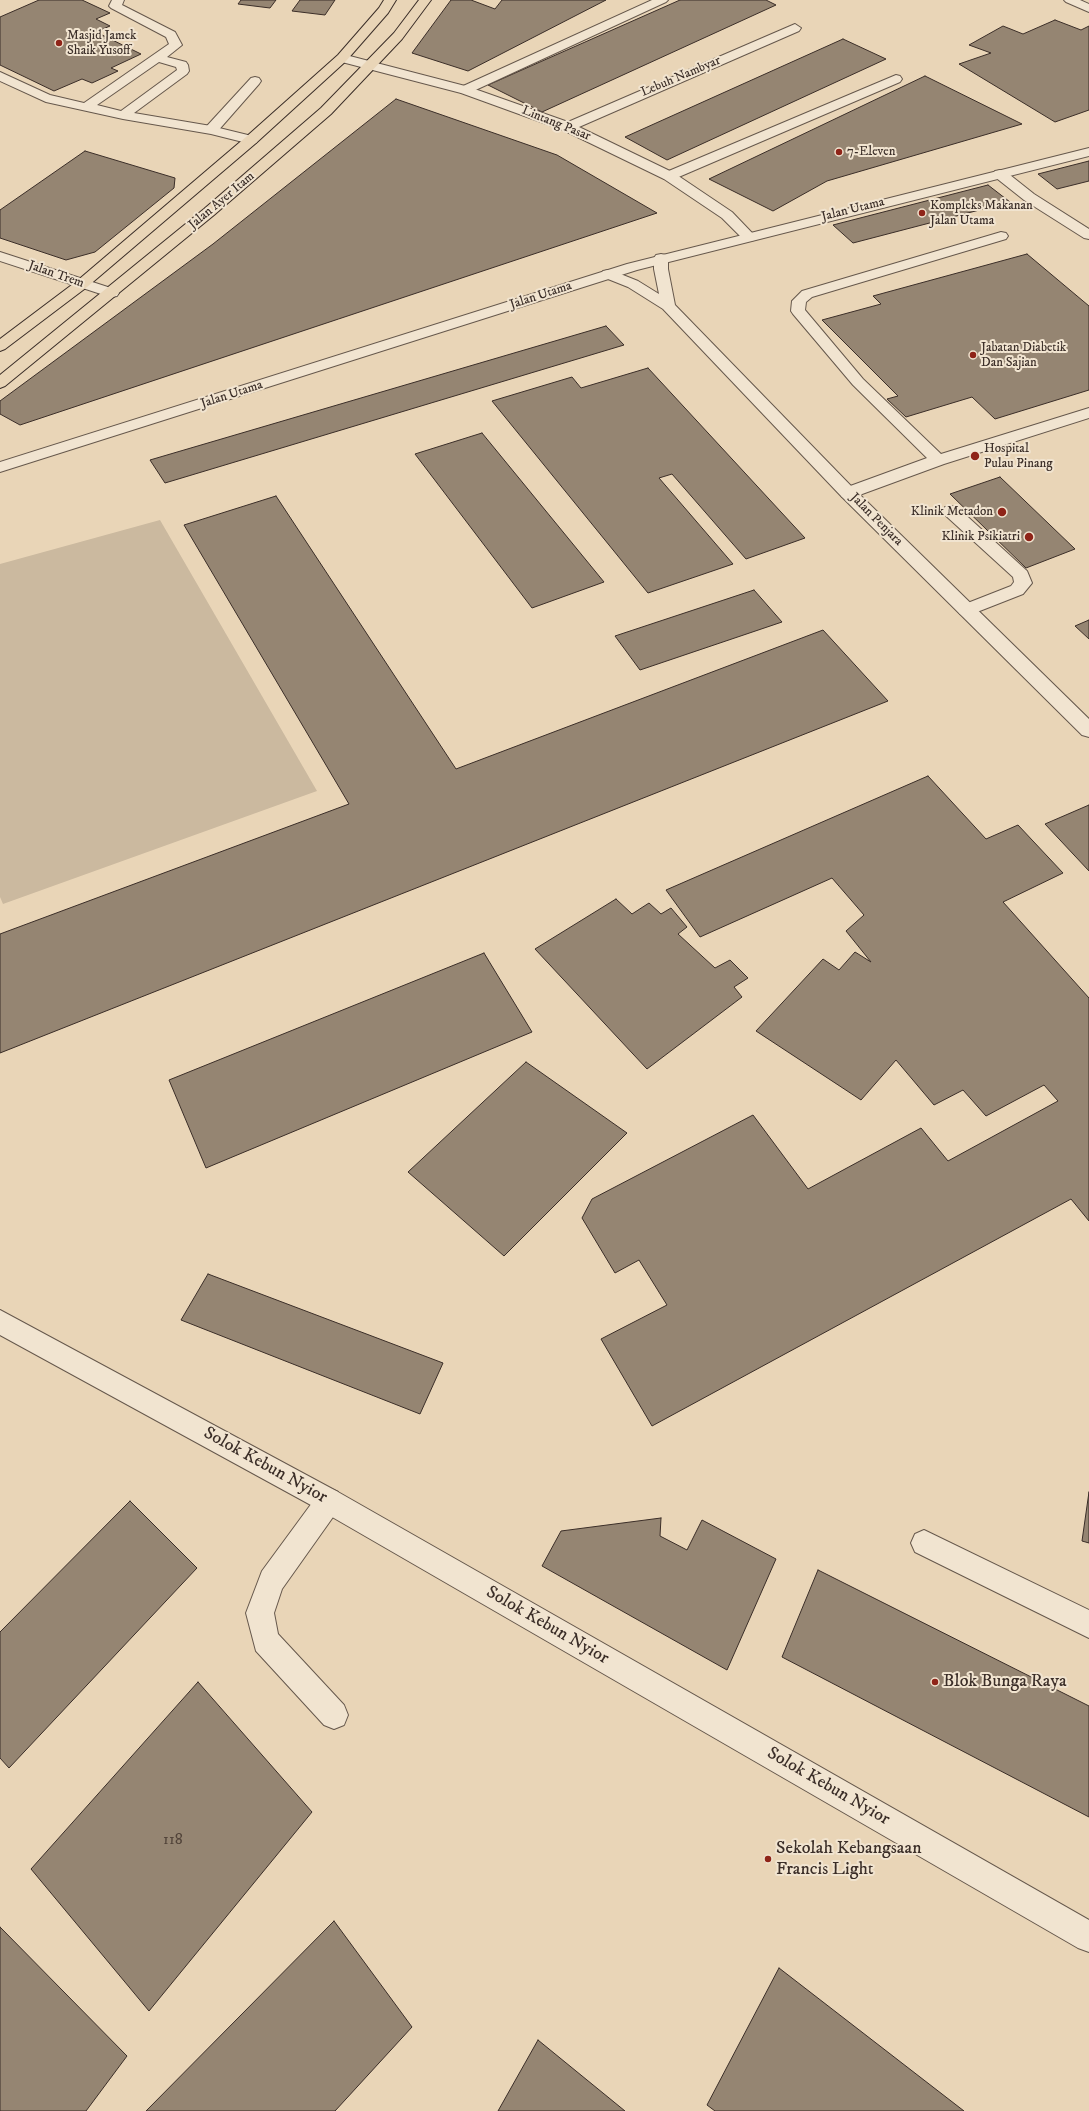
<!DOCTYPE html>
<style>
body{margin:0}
canvas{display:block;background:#e9d5b7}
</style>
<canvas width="1089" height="2111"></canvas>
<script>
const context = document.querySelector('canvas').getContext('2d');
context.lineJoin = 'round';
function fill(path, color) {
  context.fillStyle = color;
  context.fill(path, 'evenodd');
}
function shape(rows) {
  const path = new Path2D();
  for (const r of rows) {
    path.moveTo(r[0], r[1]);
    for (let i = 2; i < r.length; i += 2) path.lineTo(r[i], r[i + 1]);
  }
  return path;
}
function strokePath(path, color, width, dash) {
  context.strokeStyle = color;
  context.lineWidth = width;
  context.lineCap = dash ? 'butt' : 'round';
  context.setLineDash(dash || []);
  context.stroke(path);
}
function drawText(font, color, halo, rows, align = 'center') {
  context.font = font + ' "IM FELL DW Pica",serif';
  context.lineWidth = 4;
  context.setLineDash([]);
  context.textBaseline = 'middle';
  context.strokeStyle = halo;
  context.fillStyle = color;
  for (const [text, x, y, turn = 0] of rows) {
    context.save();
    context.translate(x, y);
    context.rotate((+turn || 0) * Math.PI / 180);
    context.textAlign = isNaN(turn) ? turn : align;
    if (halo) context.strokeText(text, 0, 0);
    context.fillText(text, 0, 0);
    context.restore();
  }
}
fill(shape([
 [160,520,317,791,3,904,0,897,0,564]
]), '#cbb99f');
const building = shape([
 [39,0,82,0,110,13,96,19,110,26,96,32,141,54,111,68,118,71,92,83,82,79,54,91,0,65,0,17,39,0],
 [241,0,276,0,270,8,238,4,241,0],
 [300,0,335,0,325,15,292,11,300,0],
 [451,0,471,0,495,9,502,0,606,0,468,71,412,53,451,0],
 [680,0,766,0,776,5,542,112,488,85,680,0],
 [1055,20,1081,30,1089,26,1089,110,1055,122,959,64,991,53,969,45,1003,26,1023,34,1055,20],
 [843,39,886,59,667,160,625,137,843,39],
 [925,76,1022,124,827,181,773,211,709,179,925,76],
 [396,99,557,155,657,213,20,425,0,414,0,401,213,244,396,99],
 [85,151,175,178,174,188,95,252,66,260,0,238,0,210,85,151],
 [1089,161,1089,181,1057,189,1038,174,1089,161],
 [988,185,1010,202,853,243,833,225,988,185],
 [1027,254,1089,306,1089,390,995,419,972,397,906,417,887,399,898,396,822,320,881,304,873,296,1027,254],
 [606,326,624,345,165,483,150,460,606,326],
 [648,368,805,538,746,559,672,474,659,478,733,564,648,593,492,401,572,377,581,388,648,368],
 [482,433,604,582,532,608,415,454,482,433],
 [1000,477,1075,549,1026,568,950,494,1000,477],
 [276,496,456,769,823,630,888,701,0,1053,0,934,349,804,184,525,276,496],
 [754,590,782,622,640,670,615,636,754,590],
 [1089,620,1089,639,1075,626,1089,620],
 [928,776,986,839,1018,825,1063,873,1003,902,1089,998,1089,1221,1071,1199,652,1426,601,1339,667,1305,639,1260,615,1273,582,1218,592,1199,753,1115,808,1189,921,1128,948,1161,1058,1101,1044,1085,986,1116,963,1090,934,1105,896,1060,861,1100,756,1031,823,959,839,970,855,952,871,962,846,931,864,915,832,878,700,937,666,890,928,776],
 [1089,805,1089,871,1045,824,1089,805],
 [616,899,632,914,649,903,661,914,671,908,687,927,678,934,715,968,730,960,748,978,734,987,742,997,647,1069,535,949,616,899],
 [484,953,532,1032,206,1168,169,1080,484,953],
 [526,1062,627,1133,504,1256,408,1172,526,1062],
 [208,1274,443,1363,420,1414,181,1320,208,1274],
 [1089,1492,1089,1543,1082,1541,1089,1492],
 [130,1501,197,1568,9,1768,0,1758,0,1632,130,1501],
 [661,1518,660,1536,687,1550,702,1520,776,1559,727,1670,542,1566,561,1531,661,1518],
 [818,1570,1089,1706,1089,1817,782,1657,818,1570],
 [198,1682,312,1812,149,2011,31,1869,198,1682],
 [334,1921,412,2027,335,2111,146,2111,334,1921],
 [0,1927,127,2056,86,2111,0,2111,0,1927],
 [779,1968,964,2111,715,2111,707,2105,779,1968],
 [538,2040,625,2111,498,2111,538,2040]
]);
fill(building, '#958572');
strokePath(building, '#3b2e28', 1);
const service = shape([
 [652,0,668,0,666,2,469,93,461,93,459,90,461,87,652,0],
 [896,75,900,76,902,79,900,82,674,179,664,179,662,176,664,173,896,75],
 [255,77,259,78,261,81,259,84,216,133,206,133,205,130,206,127,251,78,255,77],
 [1000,170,1005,171,1034,194,1089,229,1089,239,1084,238,1024,200,995,177,993,174,995,171,1000,170],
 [1001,232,1006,233,1008,236,1006,239,812,297,806,302,805,310,863,379,941,454,1089,408,1089,418,944,464,854,497,848,498,842,497,840,493,842,489,927,458,853,385,793,314,791,311,792,301,802,291,1001,232],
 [951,506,957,507,1027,571,1032,583,1023,594,972,614,966,616,960,614,957,610,960,606,1011,586,1014,582,1013,577,945,515,943,511,945,507,951,506],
 [329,1488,338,1492,342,1501,338,1510,282,1589,274,1613,278,1634,344,1705,348,1715,344,1725,334,1729,324,1725,256,1651,246,1613,262,1571,320,1492,329,1488],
 [924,1530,1089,1610,1089,1638,915,1552,911,1543,915,1534,924,1530]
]);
const minor = shape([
 [112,0,124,0,122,5,175,32,182,45,167,57,186,62,188,65,189,71,187,74,134,113,211,126,256,137,258,140,256,143,251,144,211,134,123,119,46,102,0,81,0,72,50,95,84,103,169,44,166,37,111,8,109,6,112,0],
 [159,62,176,67,177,70,121,111,97,105,159,62],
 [1064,0,1080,0,1089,4,1089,12,1066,2,1064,0],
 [795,24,801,28,799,31,579,127,674,173,732,212,756,237,754,240,749,241,744,240,722,218,664,179,563,130,461,93,338,61,336,58,342,54,469,87,568,122,795,24],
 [0,252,117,290,119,293,117,296,112,297,107,296,0,261,0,252],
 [661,254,666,255,668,258,668,269,675,305,854,489,1089,719,1089,737,1082,735,842,497,663,309,628,287,603,277,601,274,603,271,608,270,613,271,638,281,659,294,654,269,654,258,656,255,661,254],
 [0,1310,338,1492,1089,1920,1089,1952,1078,1948,320,1510,0,1335,0,1310]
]);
const tertiary = shape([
 [1089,148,1089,156,637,270,0,472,0,462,627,264,1089,148]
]);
const primary = shape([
 [384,0,396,0,388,13,346,61,256,143,87,287,5,349,0,351,0,339,77,281,246,137,338,55,379,8,384,0],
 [419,0,431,0,402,39,331,114,214,215,5,386,0,388,0,375,204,209,321,108,394,33,419,0]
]);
strokePath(service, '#66584c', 2);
strokePath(minor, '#66584c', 2);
strokePath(tertiary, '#66584c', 2);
strokePath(primary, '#3b2e28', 2);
fill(service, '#f1e4d0');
fill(minor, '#f1e4d0');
fill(tertiary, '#f1e4d0');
fill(primary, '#e9d5b7');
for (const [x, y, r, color] of [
 [59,43,4,"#8f2418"],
 [839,152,4,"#8f2418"],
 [922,213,4,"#8f2418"],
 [973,355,4,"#8f2418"],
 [975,456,5,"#8f2418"],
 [1002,512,5,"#8f2418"],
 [1029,537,5,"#8f2418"],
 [935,1682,4,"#8f2418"],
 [768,1859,4,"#8f2418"]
]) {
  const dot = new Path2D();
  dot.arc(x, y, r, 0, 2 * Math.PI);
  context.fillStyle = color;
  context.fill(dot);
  strokePath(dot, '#f1e4d0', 1.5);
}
drawText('13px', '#3b2e28', '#f1e4d0', [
 ["Masjid Jamek",67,36],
 ["Shaik Yusoff",67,51],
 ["7-Eleven",847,152],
 ["Kompleks Makanan",930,206],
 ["Jalan Utama",930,221],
 ["Jabatan Diabetik",981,348],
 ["Dan Sajian",981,363],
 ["Hospital",984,449],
 ["Pulau Pinang",984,464],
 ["Klinik Metadon",993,512,"right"],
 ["Klinik Psikiatri",1020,537,"right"]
], 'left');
drawText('13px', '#3b2e28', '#f1e4d0', [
 ["Lebuh Nambyar",681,77,-23],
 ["Lintang Pasar",556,124,22],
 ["Jalan Ayer Itam",222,201,-40],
 ["Jalan Utama",853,210,-14],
 ["Jalan Trem",56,275,19],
 ["Jalan Utama",541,296,-18],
 ["Jalan Utama",232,395,-18],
 ["Jalan Penjara",876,520,45]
]);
drawText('16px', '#52443a', null, [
 ["118",173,1841]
]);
drawText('18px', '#3b2e28', '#f1e4d0', [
 ["Solok Kebun Nyior",265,1466,29],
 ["Solok Kebun Nyior",547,1626,30],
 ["Solok Kebun Nyior",828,1787,30]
]);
drawText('18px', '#3b2e28', '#f1e4d0', [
 ["Blok Bunga Raya",943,1682],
 ["Sekolah Kebangsaan",776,1849],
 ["Francis Light",776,1870]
], 'left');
</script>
